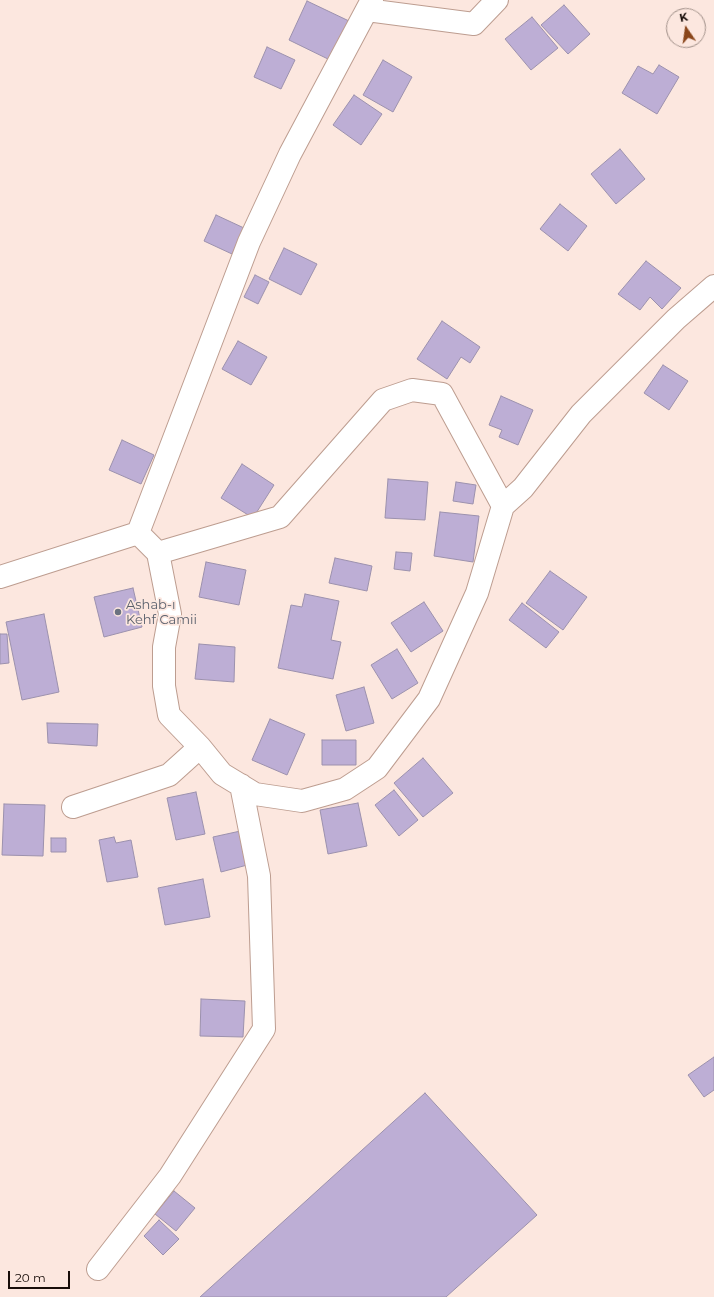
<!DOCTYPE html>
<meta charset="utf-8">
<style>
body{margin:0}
#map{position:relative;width:714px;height:1297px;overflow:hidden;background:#fce7df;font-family:Montserrat,sans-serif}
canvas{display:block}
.north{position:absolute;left:666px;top:8px;width:40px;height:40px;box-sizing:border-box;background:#fce7df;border:1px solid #a19089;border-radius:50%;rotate:347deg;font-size:11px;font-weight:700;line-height:16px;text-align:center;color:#180d09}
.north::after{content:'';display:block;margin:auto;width:14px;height:18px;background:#8a461b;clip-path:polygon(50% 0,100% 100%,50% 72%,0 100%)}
.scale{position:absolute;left:8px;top:1271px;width:62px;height:18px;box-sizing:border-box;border:2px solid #180d09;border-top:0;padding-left:5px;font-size:12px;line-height:14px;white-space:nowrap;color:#180d09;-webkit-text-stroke:3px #fce7df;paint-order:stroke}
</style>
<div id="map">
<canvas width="714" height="1297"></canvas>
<div class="north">K</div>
<div class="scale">20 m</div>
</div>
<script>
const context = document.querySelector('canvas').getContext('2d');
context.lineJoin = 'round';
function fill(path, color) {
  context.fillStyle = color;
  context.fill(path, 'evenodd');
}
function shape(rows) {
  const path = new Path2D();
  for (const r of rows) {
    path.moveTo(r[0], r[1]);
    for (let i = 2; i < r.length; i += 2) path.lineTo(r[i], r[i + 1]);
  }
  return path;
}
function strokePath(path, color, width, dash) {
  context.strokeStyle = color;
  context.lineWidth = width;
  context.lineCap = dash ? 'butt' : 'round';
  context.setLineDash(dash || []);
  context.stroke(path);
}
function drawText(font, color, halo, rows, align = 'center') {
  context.font = font + ' Montserrat,sans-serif';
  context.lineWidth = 3.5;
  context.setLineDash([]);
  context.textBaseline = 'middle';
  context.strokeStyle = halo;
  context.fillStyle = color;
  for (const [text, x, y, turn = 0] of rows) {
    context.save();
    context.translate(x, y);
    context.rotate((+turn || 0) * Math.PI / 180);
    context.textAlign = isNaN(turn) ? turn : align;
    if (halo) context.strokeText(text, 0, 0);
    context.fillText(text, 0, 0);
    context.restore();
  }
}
const building = shape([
 [307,1,349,21,330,60,289,40,307,1],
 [564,5,590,34,568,54,541,25,564,5],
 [532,17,558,48,531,70,505,39,532,17],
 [267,47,295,60,281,89,254,77,267,47],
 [383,60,412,77,393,112,363,95,383,60],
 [659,65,679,77,657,114,622,93,638,66,653,74,659,65],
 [354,95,382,114,361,145,333,125,354,95],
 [620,149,645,179,616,204,591,174,620,149],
 [560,204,587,226,568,251,540,229,560,204],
 [216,215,244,228,232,254,204,241,216,215],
 [284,248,317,264,301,295,269,279,284,248],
 [646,261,681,288,662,309,650,297,640,310,618,294,646,261],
 [255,275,269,282,258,304,244,297,255,275],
 [442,321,480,347,470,363,461,357,447,379,417,359,442,321],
 [238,341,267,357,251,385,222,369,238,341],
 [663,365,688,381,669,410,644,393,663,365],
 [501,396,533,410,518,445,499,437,502,430,489,425,501,396],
 [122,440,154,455,141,484,109,470,122,440],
 [242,464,274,485,253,518,221,498,242,464],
 [388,479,428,482,425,520,385,518,388,479],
 [456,482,476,485,473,504,453,501,456,482],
 [440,512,479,516,473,562,434,556,440,512],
 [396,552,412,553,410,571,394,569,396,552],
 [335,558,372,566,367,591,329,583,335,558],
 [206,562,246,570,239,605,199,597,206,562],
 [550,571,587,597,563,630,526,603,550,571],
 [133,588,142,627,104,637,94,597,133,588],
 [305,594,339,601,331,640,341,642,333,679,278,668,291,605,302,607,305,594],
 [424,602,443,631,411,652,391,623,424,602],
 [522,603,559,632,546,648,509,620,522,603],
 [44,614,59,692,22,700,6,622,44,614],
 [0,634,7,634,9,663,0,664,0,634],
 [199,644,235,647,234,682,195,679,199,644],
 [397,649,418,683,392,699,371,665,397,649],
 [364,687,374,723,346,731,336,695,364,687],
 [270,719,305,734,287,775,252,760,270,719],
 [47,723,98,724,97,746,48,743,47,723],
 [322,740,356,740,356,765,322,765,322,740],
 [423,758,453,793,423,817,394,783,423,758],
 [394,790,418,820,399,836,375,805,394,790],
 [196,792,205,834,176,840,167,798,196,792],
 [358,803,367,846,328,854,320,810,358,803],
 [4,804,45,805,43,856,2,855,4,804],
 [245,830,251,864,221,872,213,837,245,830],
 [114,837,116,843,131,840,138,877,107,882,99,840,114,837],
 [51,838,66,838,66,852,51,852,51,838],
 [203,879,210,917,165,925,158,888,203,879],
 [201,999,245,1001,243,1037,200,1036,201,999],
 [714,1057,714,1090,704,1097,688,1075,714,1057],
 [425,1093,537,1215,446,1297,200,1297,425,1093],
 [174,1191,195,1208,176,1231,155,1214,174,1191],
 [159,1220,179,1239,163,1255,144,1236,159,1220]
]);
fill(building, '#bdaed5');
strokePath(building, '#9c91ad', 1);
const minor = shape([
 [367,10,474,24,497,0],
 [138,533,158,553,170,614,164,647,164,686,169,715,200,747,222,774,255,794,302,801,345,789,377,768,429,699,477,593,503,506,523,488,581,414,676,319,714,286],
 [138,533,249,242,290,154,372,0],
 [158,553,280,517,383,400,412,390,442,394,503,506],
 [0,577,138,533],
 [73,807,169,775,200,747],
 [98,1269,170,1176,264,1029,259,876,241,785]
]);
strokePath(minor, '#bd9d90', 24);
strokePath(minor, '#fff', 22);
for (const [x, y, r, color] of [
 [118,612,4,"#6b7280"]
]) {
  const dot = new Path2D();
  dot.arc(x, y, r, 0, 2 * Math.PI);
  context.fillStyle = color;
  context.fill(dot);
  strokePath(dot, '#fce7df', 1.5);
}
drawText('13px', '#5b616d', '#fce7df', [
 ["Ashab-ı",126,605],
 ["Kehf Camii",126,620]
], 'left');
</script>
